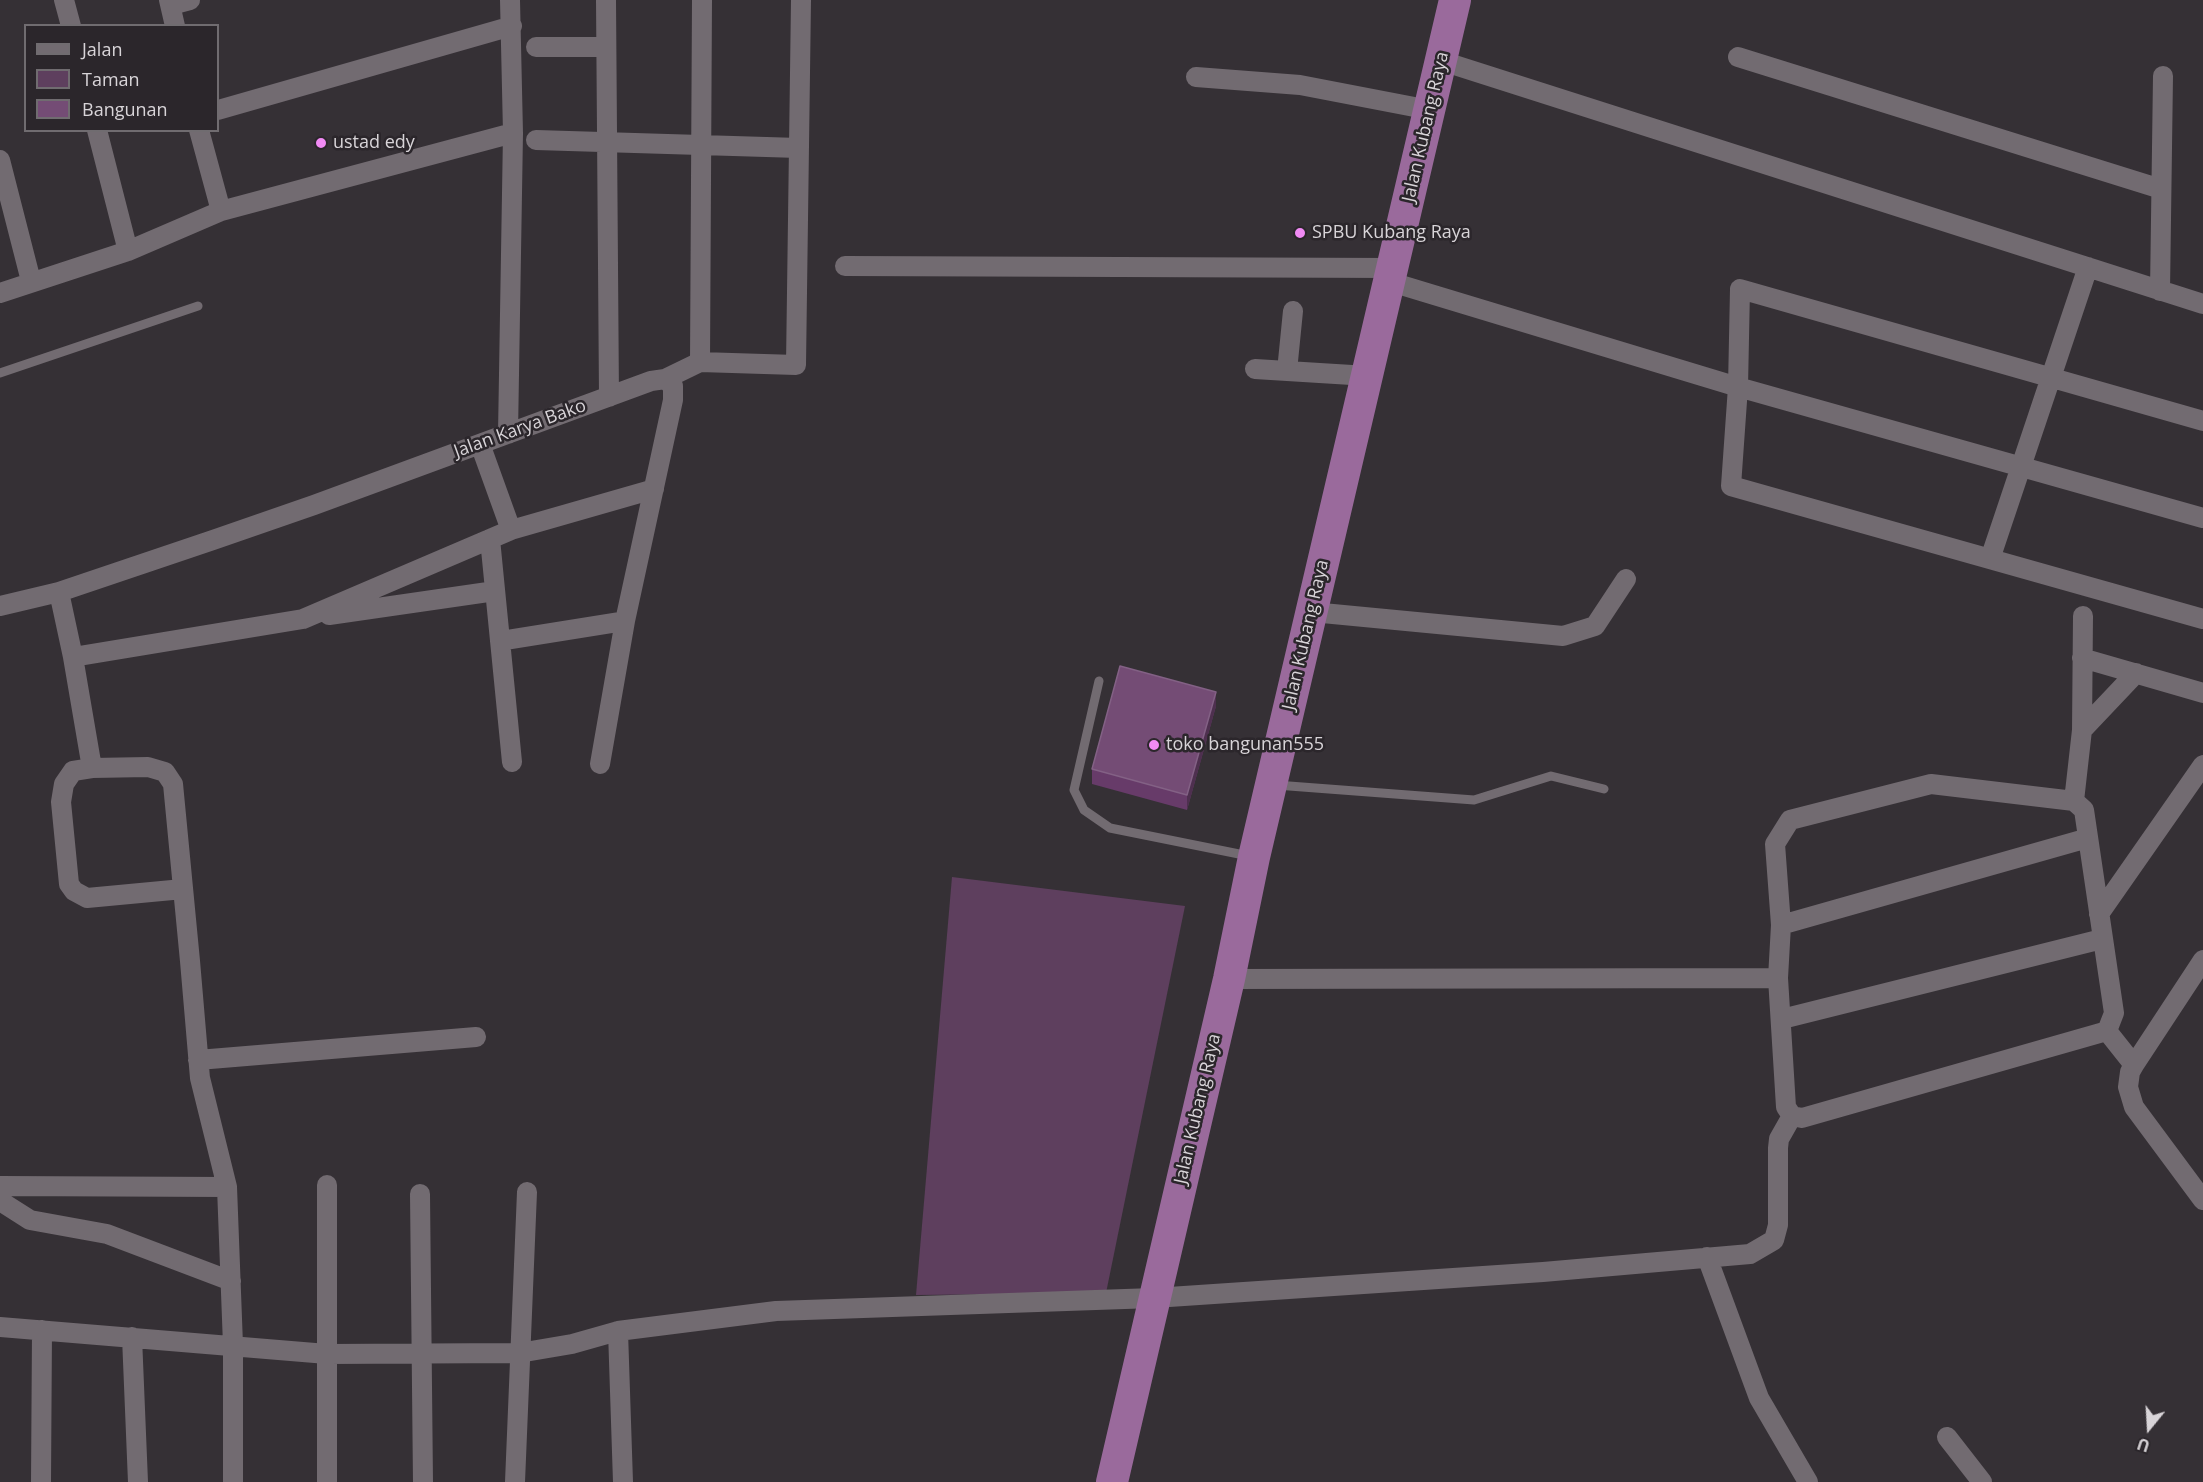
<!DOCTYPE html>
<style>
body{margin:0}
#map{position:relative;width:2203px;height:1482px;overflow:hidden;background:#353035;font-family:"Open Sans",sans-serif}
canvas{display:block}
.legend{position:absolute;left:24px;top:24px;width:195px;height:108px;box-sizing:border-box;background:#2b262b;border:2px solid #706c70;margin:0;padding:8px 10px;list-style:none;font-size:18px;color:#d8d4d8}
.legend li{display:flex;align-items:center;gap:12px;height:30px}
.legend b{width:30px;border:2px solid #706c70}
.north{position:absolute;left:2119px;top:1398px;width:60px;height:60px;-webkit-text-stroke:4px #2b262b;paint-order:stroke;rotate:198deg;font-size:16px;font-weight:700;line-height:24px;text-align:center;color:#d8d4d8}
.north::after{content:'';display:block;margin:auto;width:21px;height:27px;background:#d8d4d8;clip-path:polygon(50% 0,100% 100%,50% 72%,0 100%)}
</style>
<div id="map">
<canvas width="2203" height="1482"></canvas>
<ul class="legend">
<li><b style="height:8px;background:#726b71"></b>Jalan</li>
<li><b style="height:16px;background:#5e3f5e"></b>Taman</li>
<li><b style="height:16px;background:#744c75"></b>Bangunan</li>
</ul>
<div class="north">U</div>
</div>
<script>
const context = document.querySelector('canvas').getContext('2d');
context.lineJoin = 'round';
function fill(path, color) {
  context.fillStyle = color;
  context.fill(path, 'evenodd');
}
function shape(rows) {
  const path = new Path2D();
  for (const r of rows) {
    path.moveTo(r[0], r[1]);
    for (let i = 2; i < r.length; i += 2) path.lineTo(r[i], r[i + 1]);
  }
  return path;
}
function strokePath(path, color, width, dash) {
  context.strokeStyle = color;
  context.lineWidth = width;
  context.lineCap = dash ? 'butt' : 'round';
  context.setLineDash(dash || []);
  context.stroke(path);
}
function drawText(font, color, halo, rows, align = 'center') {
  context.font = font + ' "Open Sans",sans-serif';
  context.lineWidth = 5;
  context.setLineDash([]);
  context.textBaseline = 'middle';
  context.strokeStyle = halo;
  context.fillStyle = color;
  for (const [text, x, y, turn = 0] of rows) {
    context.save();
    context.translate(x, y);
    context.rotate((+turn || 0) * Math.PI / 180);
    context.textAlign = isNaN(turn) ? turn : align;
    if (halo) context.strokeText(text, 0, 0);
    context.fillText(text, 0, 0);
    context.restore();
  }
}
fill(shape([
 [952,877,1185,906,1106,1293,916,1295]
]), '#5e3f5e');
strokePath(shape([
 [0,373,198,306],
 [1099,681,1074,790,1084,810,1110,828,1249,856],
 [1276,785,1474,800,1551,776,1604,789]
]), '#726b71', 9);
strokePath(shape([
 [64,0,71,26],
 [169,0,175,26],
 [606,0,609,397],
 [171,5,190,0],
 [536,47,606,47],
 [1738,57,2161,189],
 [1442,61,2203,304],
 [1196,77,1300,85,1430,110],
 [218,110,512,26],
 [97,130,128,251],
 [199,130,221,211],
 [536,140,799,148],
 [0,160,31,281],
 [845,266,1394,268],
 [1391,282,1738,387,2203,518],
 [2160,291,2163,76],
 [0,293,128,251,221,211,513,133],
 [700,362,702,0],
 [1255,369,1368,376],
 [1287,371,1293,311],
 [665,379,700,362,796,365,801,0],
 [2203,421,1740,289,1738,387,1731,486,2203,619],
 [508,434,513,133,510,0],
 [480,444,511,530],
 [490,539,512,762],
 [1990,559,2088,267],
 [59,592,73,657,92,768],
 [0,606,59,592,213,540,314,505,651,381,665,379,673,386,673,400,625,621,600,764],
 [1312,612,1563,636,1595,626,1626,579],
 [329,615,495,591],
 [500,641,625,621],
 [73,657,303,619,511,530,654,489],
 [2082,658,2203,693],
 [2082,730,2136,673],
 [2074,801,2082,730,2083,616],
 [183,889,87,898,74,891,69,884,61,802,64,784,73,771,92,768,148,767,165,772,173,784,190,961,200,1078,227,1187,233,1345,233,1482],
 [2099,914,2203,765],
 [1781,925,2088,838],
 [2203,960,2134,1065,2130,1072,2128,1087,2134,1107,2203,1200],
 [1229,979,1778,978,1786,1107,1792,1116,1802,1118,2107,1031,2114,1013,2084,810,2074,801,1931,784,1790,820,1775,844,1781,925,1778,978],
 [1782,1019,2102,939],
 [2107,1031,2134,1065],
 [198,1060,476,1037],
 [327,1185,327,1482],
 [0,1186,227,1187],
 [420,1194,423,1482],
 [0,1201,30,1220,107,1234,231,1281],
 [1707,1257,1759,1398,1808,1482],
 [0,1327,327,1354,519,1353,572,1344,618,1331,776,1311,1154,1298,1543,1272,1750,1254,1774,1240,1778,1225,1778,1148,1779,1139,1792,1116],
 [618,1331,623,1482],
 [132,1337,138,1482],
 [1947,1437,1982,1482],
 [41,1482,42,1330],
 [515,1482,527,1192]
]), '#726b71', 20);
strokePath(shape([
 [1112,1482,1229,979,1254,857,1455,0]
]), '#9a6a9c', 32);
fill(shape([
 [1216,706,1187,810,1092,784,1092,769]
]), '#673b69');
fill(shape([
 [1216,692,1216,706,1187,810,1187,795]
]), '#4e304f');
const building = shape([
 [1120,666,1216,692,1187,795,1092,769,1120,666]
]);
fill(building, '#744c75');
strokePath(building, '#836185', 1.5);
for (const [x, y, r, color] of [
 [321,143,6,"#f18af4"],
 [1300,233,6,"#f18af4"],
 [1154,745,6,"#f18af4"]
]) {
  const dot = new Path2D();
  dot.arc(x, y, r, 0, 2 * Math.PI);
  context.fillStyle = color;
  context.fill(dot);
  strokePath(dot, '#2b262b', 2);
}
drawText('18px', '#d8d4d8', '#2b262b', [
 ["Jalan Kubang Raya",1426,127,-77],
 ["Jalan Karya Bako",520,429,-20],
 ["Jalan Kubang Raya",1306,635,-77],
 ["Jalan Kubang Raya",1198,1109,-77]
]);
drawText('18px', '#d8d4d8', '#2b262b', [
 ["ustad edy",333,143],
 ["SPBU Kubang Raya",1312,233],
 ["toko bangunan555",1166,745]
], 'left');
</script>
